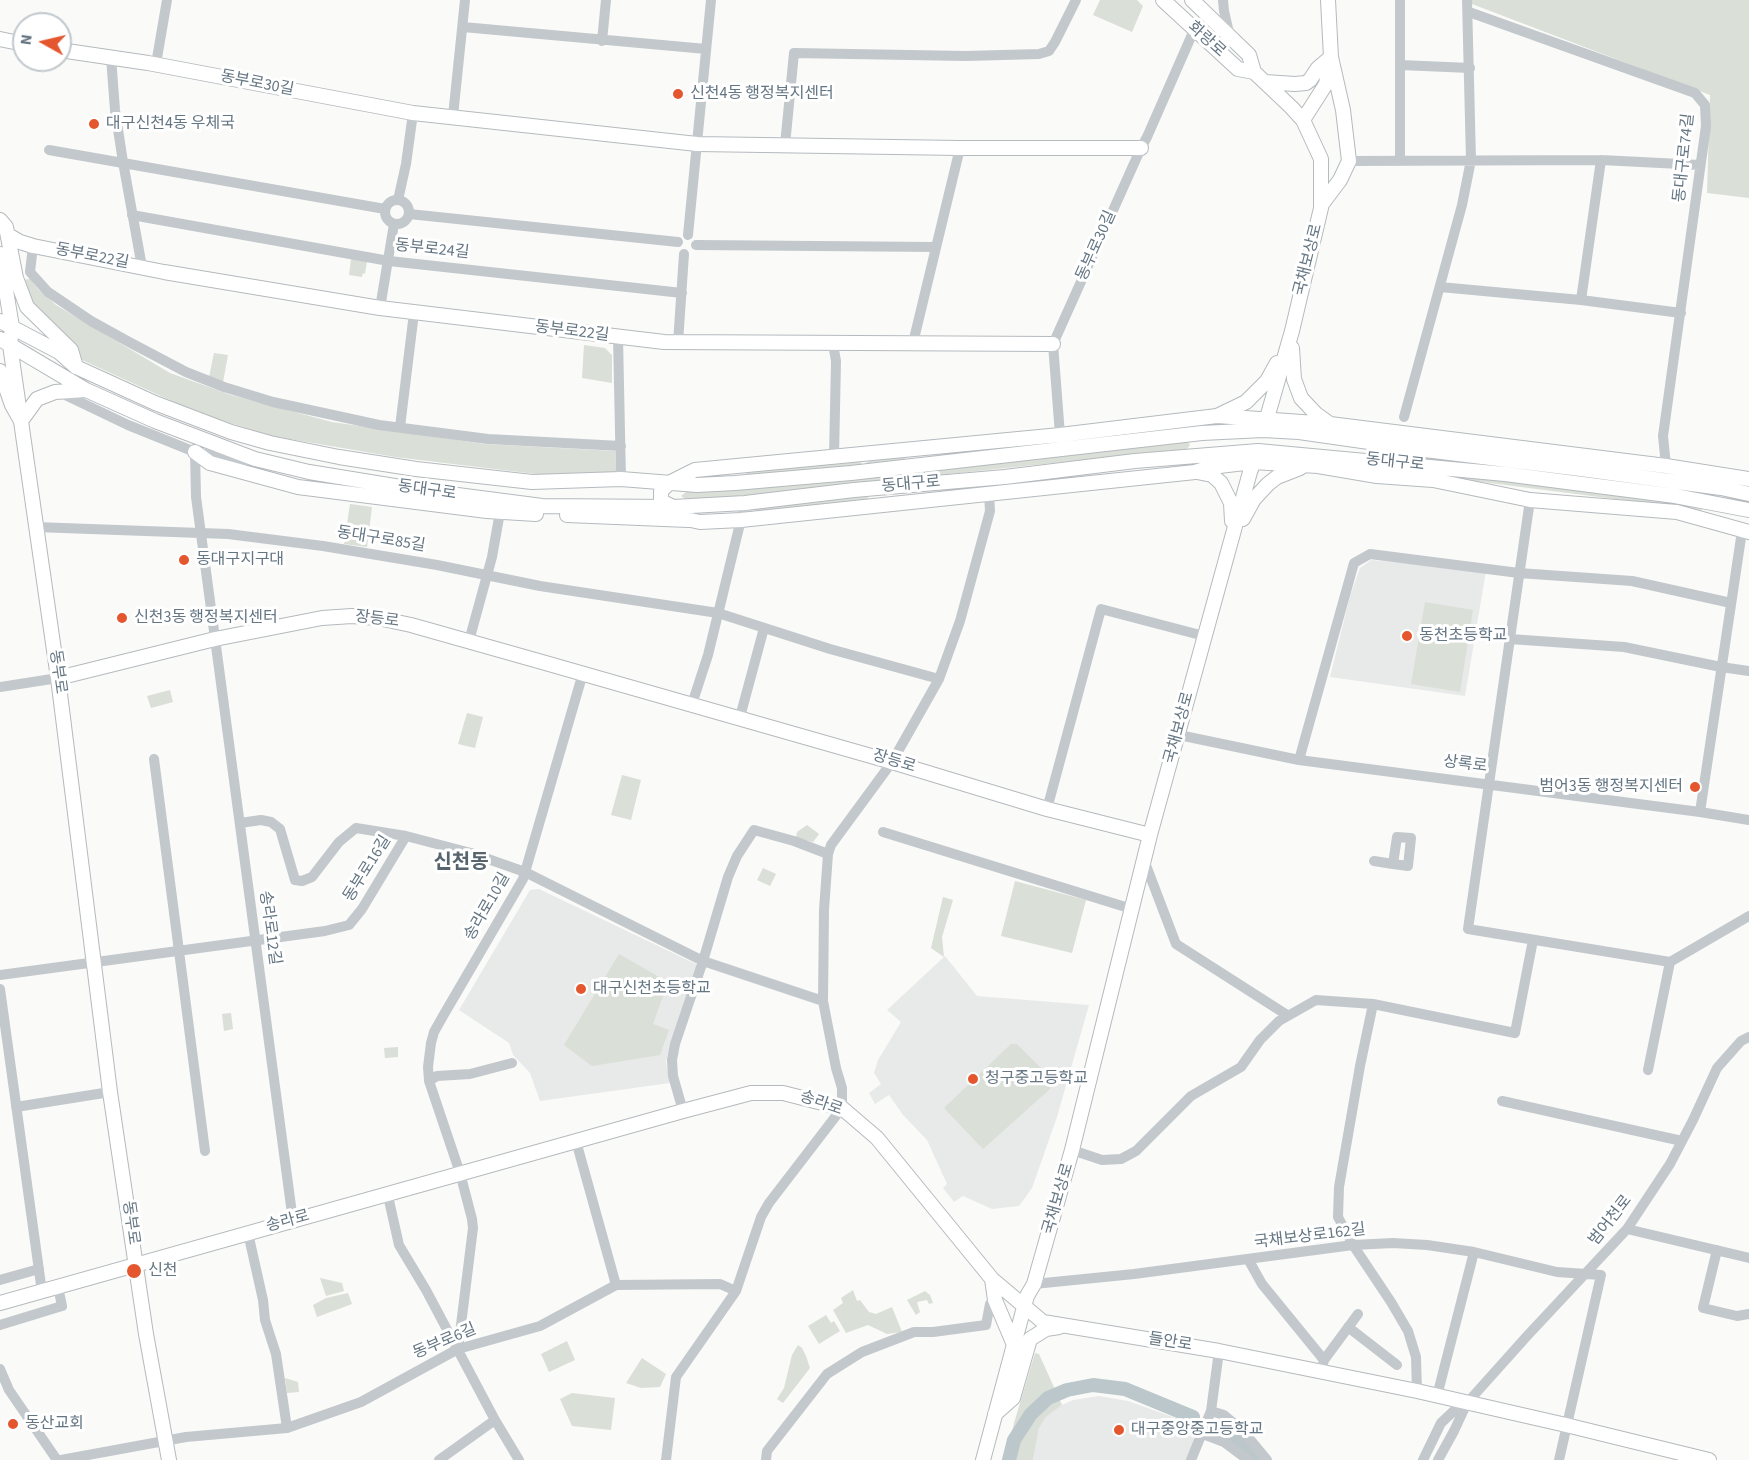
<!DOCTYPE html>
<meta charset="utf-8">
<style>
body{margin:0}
#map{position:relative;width:1749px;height:1460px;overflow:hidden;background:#fafaf8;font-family:"Source Sans 3",sans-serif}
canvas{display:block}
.north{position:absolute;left:12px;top:12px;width:60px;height:60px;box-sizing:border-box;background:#fff;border:2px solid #c1c8cd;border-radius:50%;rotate:278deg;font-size:16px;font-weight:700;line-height:24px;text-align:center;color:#657683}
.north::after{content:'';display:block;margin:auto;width:21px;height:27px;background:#e4572e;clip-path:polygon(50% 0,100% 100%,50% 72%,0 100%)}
</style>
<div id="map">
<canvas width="1749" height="1460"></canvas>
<div class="north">N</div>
</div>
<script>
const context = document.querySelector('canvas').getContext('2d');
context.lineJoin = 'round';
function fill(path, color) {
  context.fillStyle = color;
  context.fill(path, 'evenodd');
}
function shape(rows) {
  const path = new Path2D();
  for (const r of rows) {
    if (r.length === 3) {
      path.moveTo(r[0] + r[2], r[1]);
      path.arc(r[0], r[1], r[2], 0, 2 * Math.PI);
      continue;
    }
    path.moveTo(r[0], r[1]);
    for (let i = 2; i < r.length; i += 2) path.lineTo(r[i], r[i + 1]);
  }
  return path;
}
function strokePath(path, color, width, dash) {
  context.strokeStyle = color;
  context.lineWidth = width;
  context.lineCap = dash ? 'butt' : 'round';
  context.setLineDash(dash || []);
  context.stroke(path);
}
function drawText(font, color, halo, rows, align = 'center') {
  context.font = font + ' "Source Sans 3","Noto Sans KR",sans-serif';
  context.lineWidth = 6;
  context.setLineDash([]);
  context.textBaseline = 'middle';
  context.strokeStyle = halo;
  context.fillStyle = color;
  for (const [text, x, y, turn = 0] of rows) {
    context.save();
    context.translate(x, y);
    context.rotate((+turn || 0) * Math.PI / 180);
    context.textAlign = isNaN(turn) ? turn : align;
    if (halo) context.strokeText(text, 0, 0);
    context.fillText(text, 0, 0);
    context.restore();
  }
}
fill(shape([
 [1371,560,1486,571,1465,696,1330,677,1350,596,1360,568],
 [539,889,696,964,697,968,671,1041,666,1062,670,1083,540,1101,530,1073,513,1055,509,1043,459,1010,530,890],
 [945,956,977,996,1089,1005,1057,1117,1032,1188,1019,1206,992,1209,963,1196,954,1202,943,1188,947,1184,927,1140,903,1115,889,1095,875,1104,869,1093,881,1084,874,1073,878,1060,901,1022,887,1010],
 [1099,1396,1128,1401,1198,1426,1201,1432,1189,1460,1033,1460,1039,1428,1046,1417,1062,1405,1073,1400]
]), '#e8e9e9');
fill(shape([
 [1100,0,1137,0,1143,6,1132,32,1093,15],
 [1472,0,1749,0,1749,198,1707,193,1710,95,1472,4],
 [351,259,367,261,365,274,363,273,362,277,349,275],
 [30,279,38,289,56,305,170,373,231,395,332,422,485,444,615,451,616,473,544,475,395,457,272,436,198,413,82,360,76,345,32,306,22,280],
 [584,345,605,348,612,355,612,383,582,378],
 [214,353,228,355,223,382,209,377],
 [1187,441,1190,445,1187,449,749,495,687,500,681,496,686,492],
 [1404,453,1701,490,1705,494,1700,496,1403,457,1401,455],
 [902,457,906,459,902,462,872,464,866,463,870,460],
 [857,461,862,463,858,467,752,477,745,474,750,471],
 [1405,467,1702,504,1706,508,1701,510,1404,472],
 [864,496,869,498,865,502,760,512,752,509,757,506],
 [350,504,372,507,367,547,344,544],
 [1425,602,1473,610,1460,692,1411,684],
 [170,690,173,702,151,708,147,696],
 [467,713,483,717,475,748,458,744],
 [622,775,641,780,631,820,611,815],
 [807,825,819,834,813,842,796,838,797,832],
 [763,868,776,874,770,886,757,880],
 [1015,881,1086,900,1072,953,1001,936],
 [943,897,953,900,942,937,944,957,931,948],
 [619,954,668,982,653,1024,669,1030,660,1055,592,1066,564,1045],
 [231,1013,233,1029,224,1031,222,1014],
 [1011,1044,1017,1044,1051,1078,1050,1089,983,1149,944,1108],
 [398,1047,398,1057,385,1058,384,1048],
 [320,1278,342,1283,344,1291,326,1296],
 [853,1290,857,1301,860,1300,869,1312,876,1314,892,1307,902,1332,887,1334,868,1325,846,1333,833,1310,843,1303,841,1298],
 [925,1291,930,1295,933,1303,929,1304,927,1300,917,1302,920,1312,916,1315,907,1300],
 [348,1293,352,1304,317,1317,313,1305,326,1298],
 [826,1315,831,1323,834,1321,840,1331,819,1344,808,1326],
 [567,1341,575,1360,549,1372,541,1354],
 [798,1345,802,1348,806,1356,810,1368,783,1403,777,1399,784,1388,792,1355],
 [1035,1353,1039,1354,1062,1405,1046,1417,1039,1428,1033,1460,1006,1460,1014,1423],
 [642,1358,666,1374,660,1387,641,1388,626,1383],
 [285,1378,298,1382,299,1392,287,1393],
 [572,1393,615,1398,611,1430,572,1426,560,1399]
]), '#dadfd7');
strokePath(shape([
 [1230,1434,1246,1445,1257,1460],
 [1009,1460,1014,1440,1031,1414,1048,1398,1067,1390,1093,1385,1125,1389,1193,1417]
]), '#bbc7cb', 14);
const major = shape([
 [1163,0,1238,69,1254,72,1291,107,1303,120,1321,159,1321,208,1292,331,1265,425],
 [1192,0,1249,55,1254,72],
 [0,39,24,44],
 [60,50,148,63,413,113,697,144,960,148,1141,148],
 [1265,82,1295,84,1306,83,1310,80,1318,68,1331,57],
 [1303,120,1326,84,1331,57,1328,0],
 [1322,204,1340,180,1349,161,1343,110,1331,57],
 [0,220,6,227,16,278,27,307,71,350,76,367],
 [8,235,20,242,33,246,164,272,380,308,664,342,1053,344],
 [0,254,12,327,10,345,58,678,110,1092,146,1334,169,1460],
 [0,321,59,352,76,367,155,403,231,432,270,443,339,457,416,469,532,482,621,479,697,485,735,483,851,473,1202,433,1263,430,1299,432,1425,450,1581,469,1721,488,1749,494],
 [0,339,86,390,155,421,255,459,309,472,419,490,542,506,673,507,745,503,854,490,1005,477,1135,461,1258,451,1505,474,1675,496,1749,510],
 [1292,348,1294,379,1301,398,1316,414,1330,424],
 [0,371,12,405,21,421,37,399,55,392,86,390],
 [1217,416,1246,402,1267,381,1277,363],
 [195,452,210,463,298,487,487,511,536,514],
 [1197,472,1212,475,1221,483,1231,503,1232,521],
 [1749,479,1666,466,1330,424,1217,416,1060,435,695,470,669,483,661,491,661,501,673,507,686,519,700,522,741,520,1195,472,1211,467,1253,462,1318,466,1377,476,1433,480,1530,500,1677,512,1749,532],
 [567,515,688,520],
 [1243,519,1254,499,1268,484,1277,477,1300,468],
 [58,678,215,639,322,618,352,616,378,618,411,625,542,662,892,762,1047,809,1150,835],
 [992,1279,995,1300,1014,1345],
 [0,1303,683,1111,751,1093,783,1093,842,1108,877,1138,992,1279,1043,1322,1219,1351,1417,1391,1566,1425,1709,1460],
 [995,1414,1013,1398,1030,1339,1046,1329,1059,1327],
 [983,1460,1027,1296,1034,1284,1072,1150,1150,835,1250,472,1256,455]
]);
strokePath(major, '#b5babe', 16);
strokePath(shape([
 [1223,0,1224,11,1230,37],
 [1400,0,1400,160],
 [1469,12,1695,93,1705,105,1706,126,1663,436,1666,466],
 [463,27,706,49],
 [602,41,606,0],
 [111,57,115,110,123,162,142,267],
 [156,64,167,0],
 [1400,65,1470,68],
 [453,116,465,0],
 [785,145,794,53,966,56,1039,54,1049,51,1055,42,1076,0],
 [49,150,385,209],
 [1349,161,1601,160,1700,165],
 [397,212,12],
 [398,200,406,164,413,113],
 [409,214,678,242],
 [132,215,389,261,682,293],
 [688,235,711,0],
 [696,245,936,247],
 [33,246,30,272,48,292,91,321,129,342,186,372,224,387,273,402,379,425,488,439,621,446],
 [1440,287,1581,300,1681,313],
 [1581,300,1601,160],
 [380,308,394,224],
 [618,337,621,479],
 [678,343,684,254],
 [913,343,960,148],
 [833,344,836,361,834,457],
 [59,392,128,425,195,452,239,461,254,459],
 [1404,417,1462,205,1471,160,1467,0],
 [400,427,414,313],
 [1060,435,1053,344,1141,148,1147,137,1194,30],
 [195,452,196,497,201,534,293,1221],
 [1530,500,1468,929,1670,962,1749,916],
 [35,527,228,534,323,546,437,565,540,586,718,613,830,649,939,679],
 [1510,639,1624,647,1721,667,1749,671],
 [469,641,492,557,500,512],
 [0,687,58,678],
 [692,704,708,655,745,503],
 [740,717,764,628],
 [1179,735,1299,760,1700,812,1749,820],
 [154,759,205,1151],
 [1299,760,1354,563,1370,554,1519,573,1632,581,1731,603],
 [1047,809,1101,609,1204,636],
 [1700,812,1742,531],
 [240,823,261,820,271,822,280,829,295,880,302,881,312,877,339,842,356,828,406,836,471,853,525,872,703,961,823,1001],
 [883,832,1132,909],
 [1144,860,1176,944,1287,1015],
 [1374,861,1393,864,1408,866,1411,838,1397,837,1393,864],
 [0,975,325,931,349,925,362,909,406,836],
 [0,989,42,1292],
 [1373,1004,1360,1066,1339,1187,1338,1217,1353,1245,1391,1302,1408,1331,1416,1357,1417,1391],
 [1648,1070,1670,962],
 [429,1081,437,1076,470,1074,512,1063],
 [1502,1101,1682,1141],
 [16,1107,110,1092],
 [683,1111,673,1076,672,1060,675,1044,703,961,728,877,737,856,754,830,794,841,828,854],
 [576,1141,616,1285],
 [1072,1150,1102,1160,1121,1159,1136,1151,1191,1096,1241,1067,1260,1040,1279,1021,1316,1000,1373,1004,1515,1033,1533,940],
 [388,1196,399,1245,426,1290,495,1420,519,1460],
 [1627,1229,1749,1258],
 [248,1233,263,1300,265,1320,276,1354,287,1428],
 [1717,1250,1703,1308,1737,1316,1749,1314],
 [1248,1259,1262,1284,1324,1360,1321,1372],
 [0,1280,39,1269],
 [1034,1284,1134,1274,1353,1245,1393,1243,1427,1245,1474,1252,1557,1272,1601,1275,1559,1460],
 [0,1325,62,1306,58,1287],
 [1348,1327,1397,1365],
 [458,1349,473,1228,472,1219,460,1173,429,1081,428,1067,431,1043,434,1032,443,1016,523,879,583,673],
 [1324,1360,1358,1314],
 [0,1369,9,1390,57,1460],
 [1437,1396,1474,1252],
 [1211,1411,1224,1415,1243,1431,1267,1460],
 [1203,1434,1224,1442,1248,1460],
 [61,1460,186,1437,287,1428,361,1402,458,1349,540,1326,616,1285,720,1284,736,1291],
 [439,1460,495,1420],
 [666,1460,676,1377,736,1291,761,1217,769,1203,842,1108,842,1088,836,1068,823,1001,824,910,828,854,831,845,892,762,939,679,960,621,990,511,989,494],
 [766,1460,767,1451,827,1374,862,1352,914,1332,933,1332,986,1325,990,1304,995,1300],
 [1191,1460,1211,1411,1219,1351],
 [1423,1460,1441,1423,1458,1407,1467,1403],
 [1438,1460,1454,1431,1467,1403,1527,1336,1627,1229,1670,1164,1693,1120,1717,1068,1741,1041,1749,1037]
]), '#c3c8cc', 10);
strokePath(major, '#fff', 14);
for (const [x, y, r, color] of [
 [678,94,6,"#e4572e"],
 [94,124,6,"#e4572e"],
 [184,560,6,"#e4572e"],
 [122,618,6,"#e4572e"],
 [1407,636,6,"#e4572e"],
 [1695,787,6,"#e4572e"],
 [581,989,6,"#e4572e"],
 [973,1079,6,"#e4572e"],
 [134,1271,8,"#e4572e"],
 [13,1424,6,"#e4572e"],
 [1119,1430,6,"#e4572e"]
]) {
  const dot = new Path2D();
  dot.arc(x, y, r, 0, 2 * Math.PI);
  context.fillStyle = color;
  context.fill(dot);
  strokePath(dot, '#fff', 2);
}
drawText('16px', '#657683', '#fff', [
 ["화랑로",1206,40,42],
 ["동부로30길",257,84,11],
 ["동대구로74길",1685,158,-84],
 ["동부로30길",1097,246,-66],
 ["동부로24길",432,250,6],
 ["동부로22길",92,257,11],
 ["국채보상로",1309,260,-76],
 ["동부로22길",572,332,7],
 ["동대구로",1395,463,6],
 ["동대구로",911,485,-5],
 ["동대구로",427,491,8],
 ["동대구로85길",381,540,9],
 ["장등로",377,620,7],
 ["동부로",57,672,82],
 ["국채보상로",1180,728,-75],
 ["장등로",894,762,17],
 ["상록로",1465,765,7],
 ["동부로16길",368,869,-58],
 ["송라로10길",488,907,-60],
 ["송라로12길",269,928,82],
 ["송라로",821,1104,19],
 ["국채보상로",1059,1199,-74],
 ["범어천로",1611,1221,-52],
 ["송라로",288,1222,-15],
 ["동부로",130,1223,82],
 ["국채보상로162길",1310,1237,-7],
 ["동부로6길",445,1342,-23],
 ["들안로",1170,1343,9]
]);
drawText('16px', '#657683', '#fff', [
 ["신천4동 행정복지센터",690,94],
 ["대구신천4동 우체국",106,124],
 ["동대구지구대",196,560],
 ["신천3동 행정복지센터",134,618],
 ["동천초등학교",1419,636],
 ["범어3동 행정복지센터",1683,787,"right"],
 ["대구신천초등학교",593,989],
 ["청구중고등학교",985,1079],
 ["신천",148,1271],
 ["동산교회",25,1424],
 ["대구중앙중고등학교",1131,1430]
], 'left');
drawText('bold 20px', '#57646e', '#fff', [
 ["신천동",461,864]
]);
</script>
